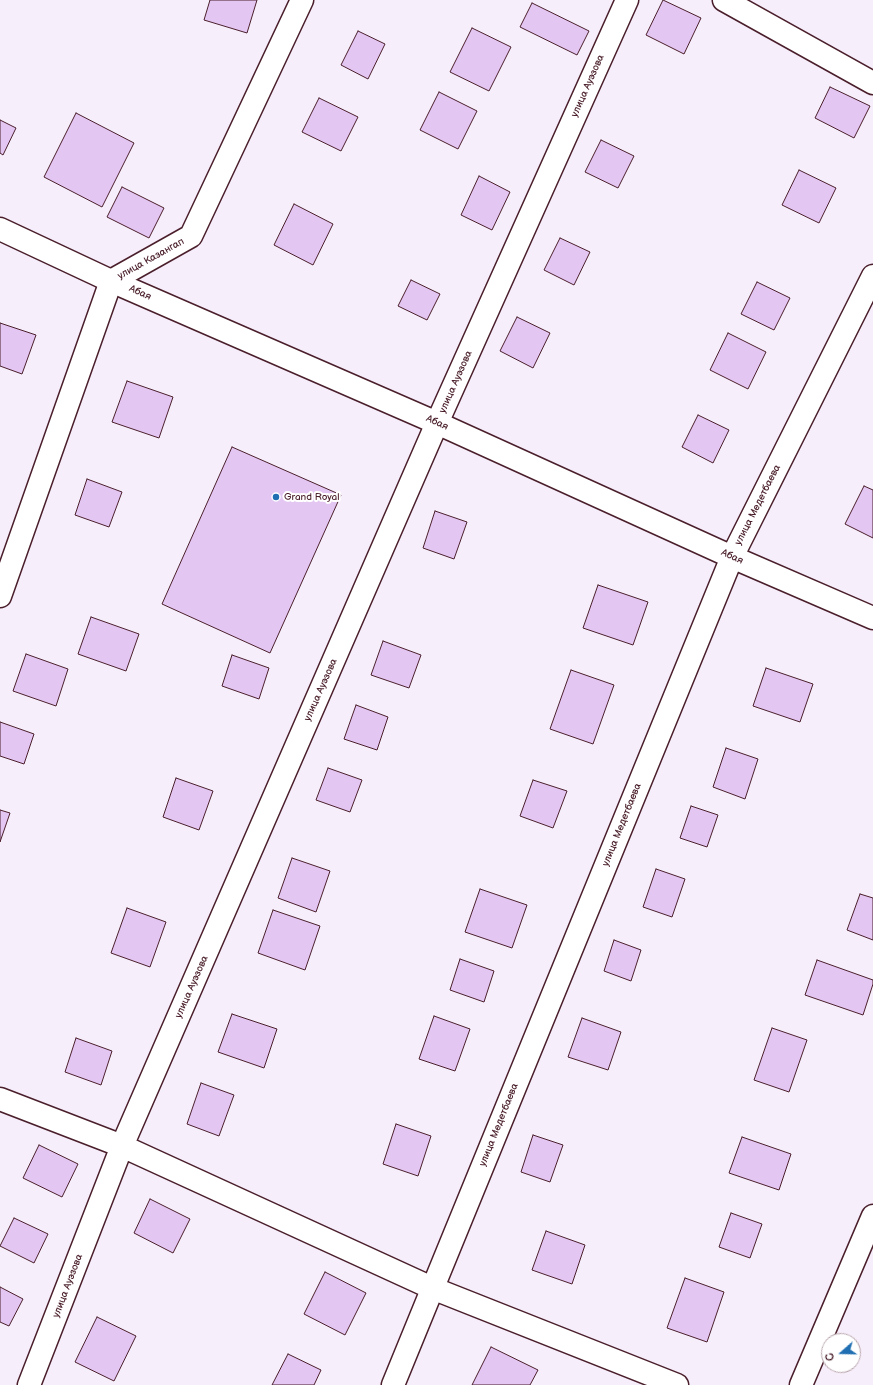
<!DOCTYPE html>
<meta charset="utf-8">
<style>
body{margin:0}
#map{position:relative;width:873px;height:1385px;overflow:hidden;background:#f7eefb;font-family:"Balsamiq Sans",sans-serif}
canvas{display:block}
.north{position:absolute;left:821px;top:1333px;width:40px;height:40px;box-sizing:border-box;background:#fff;border:1px solid #b7a5aa;border-radius:50%;rotate:250deg;font-size:11px;font-weight:700;line-height:16px;text-align:center;color:#4a1f2b}
.north::after{content:'';display:block;margin:auto;width:14px;height:18px;background:#1f6fb2;clip-path:polygon(50% 0,100% 100%,50% 72%,0 100%)}
</style>
<div id="map">
<canvas width="873" height="1385"></canvas>
<div class="north">С</div>
</div>
<script>
const context = document.querySelector('canvas').getContext('2d');
context.lineJoin = 'round';
function fill(path, color) {
  context.fillStyle = color;
  context.fill(path, 'evenodd');
}
function shape(rows) {
  const path = new Path2D();
  for (const r of rows) {
    path.moveTo(r[0], r[1]);
    for (let i = 2; i < r.length; i += 2) path.lineTo(r[i], r[i + 1]);
  }
  return path;
}
function strokePath(path, color, width, dash) {
  context.strokeStyle = color;
  context.lineWidth = width;
  context.lineCap = dash ? 'butt' : 'round';
  context.setLineDash(dash || []);
  context.stroke(path);
}
function drawText(font, color, halo, rows, align = 'center') {
  context.font = font + ' "Balsamiq Sans",sans-serif';
  context.lineWidth = 4;
  context.setLineDash([]);
  context.textBaseline = 'middle';
  context.strokeStyle = halo;
  context.fillStyle = color;
  for (const [text, x, y, turn = 0] of rows) {
    context.save();
    context.translate(x, y);
    context.rotate((+turn || 0) * Math.PI / 180);
    context.textAlign = isNaN(turn) ? turn : align;
    if (halo) context.strokeText(text, 0, 0);
    context.fillText(text, 0, 0);
    context.restore();
  }
}
const building = shape([
 [210,0,257,0,247,33,204,20,210,0],
 [663,0,701,18,684,54,646,35,663,0],
 [532,3,589,31,577,55,520,27,532,3],
 [472,28,511,47,489,91,450,72,472,28],
 [358,31,385,44,368,79,341,65,358,31],
 [830,87,870,106,854,138,815,118,830,87],
 [439,92,477,111,458,149,420,130,439,92],
 [319,98,358,117,341,151,302,132,319,98],
 [76,113,134,143,102,207,44,177,76,113],
 [0,120,16,128,3,155,0,153,0,120],
 [601,140,634,156,618,188,585,172,601,140],
 [799,170,836,188,819,223,782,205,799,170],
 [479,176,510,192,492,230,461,215,479,176],
 [122,187,164,208,149,238,107,217,122,187],
 [294,204,333,224,313,265,274,245,294,204],
 [560,238,590,252,574,285,544,270,560,238],
 [411,280,440,294,427,320,398,306,411,280],
 [757,282,790,298,774,330,741,314,757,282],
 [517,317,550,333,533,368,500,351,517,317],
 [0,323,36,335,22,374,0,366,0,323],
 [728,333,766,352,748,389,710,370,728,333],
 [127,381,173,397,159,438,112,422,127,381],
 [698,415,729,430,713,463,682,447,698,415],
 [232,447,341,495,270,653,162,604,232,447],
 [87,479,122,492,109,527,75,515,87,479],
 [864,486,873,490,873,538,845,524,864,486],
 [435,511,467,522,454,559,423,548,435,511],
 [598,585,648,602,633,645,583,628,598,585],
 [91,617,139,634,126,671,78,654,91,617],
 [383,641,421,655,409,688,371,675,383,641],
 [26,654,68,669,56,706,13,691,26,654],
 [232,655,269,668,259,699,222,686,232,655],
 [766,668,813,684,800,722,753,706,766,668],
 [571,670,614,685,593,744,550,729,571,670],
 [356,705,388,717,377,750,344,739,356,705],
 [0,722,34,734,24,764,0,756,0,722],
 [726,748,758,759,745,799,713,787,726,748],
 [328,768,362,780,350,812,316,800,328,768],
 [176,778,213,791,199,830,163,817,176,778],
 [533,780,567,791,553,828,520,816,533,780],
 [691,806,718,815,707,847,680,838,691,806],
 [0,810,10,813,0,842,0,810],
 [292,858,330,871,316,912,278,898,292,858],
 [656,869,685,879,672,917,643,907,656,869],
 [480,889,527,905,512,948,465,932,480,889],
 [860,894,873,898,873,940,847,930,860,894],
 [127,908,166,922,150,967,111,953,127,908],
 [273,910,320,926,305,970,258,953,273,910],
 [614,940,641,950,631,981,604,971,614,940],
 [460,959,494,971,484,1002,450,990,460,959],
 [817,960,873,980,873,984,863,1015,805,995,817,960],
 [232,1014,277,1029,264,1068,218,1052,232,1014],
 [434,1016,470,1029,455,1071,419,1059,434,1016],
 [582,1018,621,1032,608,1070,568,1057,582,1018],
 [772,1028,807,1040,789,1092,754,1080,772,1028],
 [76,1038,112,1051,101,1085,65,1072,76,1038],
 [201,1083,234,1095,219,1136,187,1124,201,1083],
 [396,1124,431,1136,418,1176,383,1164,396,1124],
 [533,1135,563,1145,550,1182,521,1172,533,1135],
 [742,1137,791,1154,779,1190,729,1173,742,1137],
 [39,1145,78,1164,62,1197,23,1178,39,1145],
 [150,1199,190,1219,173,1253,134,1233,150,1199],
 [731,1213,762,1224,750,1258,719,1247,731,1213],
 [14,1218,48,1234,34,1263,0,1246,14,1218],
 [546,1231,585,1245,572,1284,532,1270,546,1231],
 [325,1272,366,1293,345,1335,304,1314,325,1272],
 [685,1278,724,1292,707,1342,667,1328,685,1278],
 [0,1287,23,1299,9,1326,0,1322,0,1287],
 [97,1317,136,1336,114,1381,75,1362,97,1317],
 [491,1347,538,1370,530,1385,472,1385,491,1347],
 [288,1354,321,1370,314,1385,272,1385,288,1354]
]);
fill(building, '#e4c6f3');
strokePath(building, '#4a1f2b', 1);
const minor = shape([
 [724,0,873,83],
 [0,596,111,281,191,236,302,0],
 [0,1099,122,1146,432,1288,677,1385],
 [29,1385,122,1146,437,423,627,0],
 [393,1385,732,557,873,276],
 [801,1385,873,1216]
]);
const tertiary = shape([
 [0,229,111,281,437,423,732,557,873,618]
]);
strokePath(minor, '#4a1f2b', 25);
strokePath(tertiary, '#4a1f2b', 25);
strokePath(minor, '#fff', 22);
strokePath(tertiary, '#fff', 22);
for (const [x, y, r, color] of [
 [276,497,4,"#1f6fb2"]
]) {
  const dot = new Path2D();
  dot.arc(x, y, r, 0, 2 * Math.PI);
  context.fillStyle = color;
  context.fill(dot);
  strokePath(dot, '#fff', 1.5);
}
drawText('10px', '#4a1f2b', '#fff', [
 ["улица Ауэзова",588,86,-66],
 ["улица Казангап",151,259,-29],
 ["Абая",140,293,24],
 ["улица Ауэзова",456,382,-66],
 ["Абая",437,423,24],
 ["улица Медетбаева",758,505,-63],
 ["Абая",732,557,24],
 ["улица Ауэзова",321,690,-66],
 ["улица Медетбаева",622,825,-68],
 ["улица Ауэзова",192,987,-66],
 ["улица Медетбаева",499,1125,-68],
 ["улица Ауэзова",68,1286,-69]
]);
drawText('10px', '#4a1f2b', '#fff', [
 ["Grand Royal",284,497]
], 'left');
</script>
